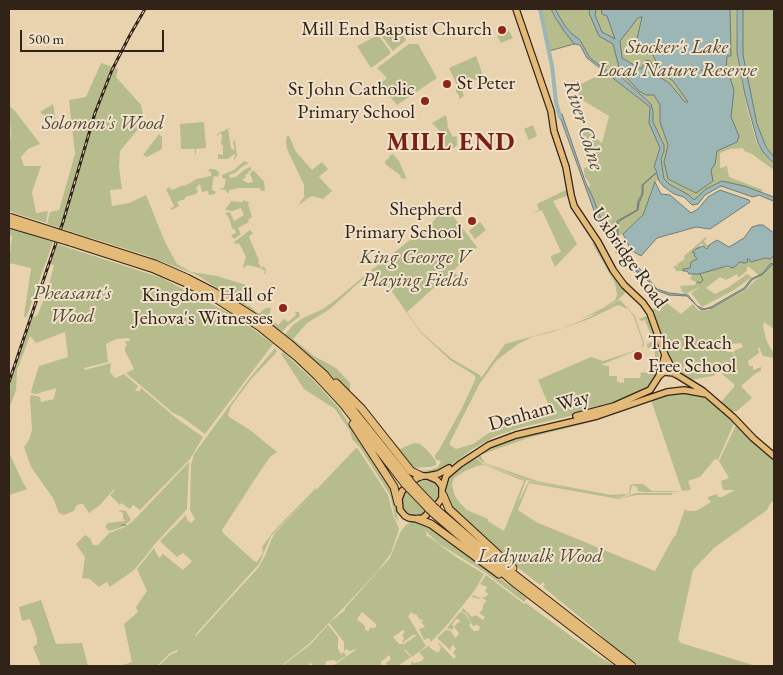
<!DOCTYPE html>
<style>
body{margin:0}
#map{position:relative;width:783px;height:675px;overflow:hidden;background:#e9d3af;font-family:"EB Garamond",serif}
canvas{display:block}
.frame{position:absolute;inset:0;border:10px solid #312317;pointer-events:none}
.scale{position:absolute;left:20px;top:30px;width:144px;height:22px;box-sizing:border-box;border:2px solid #312317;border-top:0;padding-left:6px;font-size:15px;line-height:18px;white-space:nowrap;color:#312317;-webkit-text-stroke:4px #f1e2cb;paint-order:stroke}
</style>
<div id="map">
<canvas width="783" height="675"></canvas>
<div class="frame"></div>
<div class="scale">500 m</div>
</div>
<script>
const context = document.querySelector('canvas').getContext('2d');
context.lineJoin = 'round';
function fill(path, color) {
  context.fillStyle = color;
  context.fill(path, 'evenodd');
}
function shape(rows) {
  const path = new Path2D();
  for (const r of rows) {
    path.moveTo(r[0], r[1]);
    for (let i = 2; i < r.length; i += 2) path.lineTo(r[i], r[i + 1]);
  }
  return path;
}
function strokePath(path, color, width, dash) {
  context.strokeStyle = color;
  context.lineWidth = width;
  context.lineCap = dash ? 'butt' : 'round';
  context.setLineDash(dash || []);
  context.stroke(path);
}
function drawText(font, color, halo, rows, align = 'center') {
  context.font = font + ' "EB Garamond",serif';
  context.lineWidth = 4;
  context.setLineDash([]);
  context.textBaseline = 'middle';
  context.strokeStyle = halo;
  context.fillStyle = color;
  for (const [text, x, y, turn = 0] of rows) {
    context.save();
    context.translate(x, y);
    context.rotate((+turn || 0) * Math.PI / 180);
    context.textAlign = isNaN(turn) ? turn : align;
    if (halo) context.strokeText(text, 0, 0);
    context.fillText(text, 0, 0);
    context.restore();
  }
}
fill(shape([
 [541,9,551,9,555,18,574,44,549,51],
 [555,9,736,9,737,57,746,104,757,144,774,166,774,170,752,154,744,151,743,148,730,149,720,153,720,168,727,166,729,177,763,190,760,194,726,183,706,192,694,203,682,191,669,184,664,179,661,159,664,151,664,145,654,124,651,104,620,76,612,75,590,58,580,40,572,34,565,26],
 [743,9,774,9,774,157,764,144,757,124,751,97,743,55],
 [396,24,406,40,393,51,380,34],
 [505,24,513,38,501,43,497,36,508,32],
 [378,35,390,51,390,54,371,68,357,46],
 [409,44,418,44,437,78,397,105,379,84,387,78,377,68],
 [476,56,483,76,461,87,464,96,459,99,459,95,456,92,457,85,449,68],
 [101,63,118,69,116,77,141,105,144,122,120,151,119,167,122,189,110,190,112,206,129,203,146,195,165,242,177,264,191,272,217,276,246,285,237,299,241,300,242,302,245,303,246,305,250,306,258,314,266,308,271,308,269,318,278,325,284,319,288,322,296,315,295,312,299,312,300,316,287,326,281,333,263,317,259,315,197,275,142,254,47,224,50,212,59,210,75,154,69,100,86,97],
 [605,72,650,107,649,123,660,148,654,167,658,173,658,180,655,182,643,215,623,234,615,236,604,227,589,190,590,184,585,177,584,171,584,168,590,166,588,166,584,156,588,153,582,140,584,128,602,143,609,116,582,100,575,87],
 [53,104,56,122,55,124,40,112],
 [9,105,16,112,40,144,28,149,21,157,24,166,41,166,32,192,36,213,48,211,46,223,14,213,9,210,9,140,11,136],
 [446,115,448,125,447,126,453,137,455,136,457,137,457,145,454,148,433,151,430,148,442,138,438,134,439,130,432,123],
 [204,122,206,148,196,149,196,154,195,154,195,149,181,149,180,124],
 [533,125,537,136,529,140,524,129],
 [229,128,231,128,228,129,231,148,235,150,233,142,235,140,237,156,234,160,234,157,236,156,234,154,228,159,218,159,218,154,223,155,223,146,221,144,222,135,220,133,217,136,217,134],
 [159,134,162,137,162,149,147,157,143,155],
 [287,136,289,136,296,152,312,170,322,162,328,169,319,177,332,191,323,199,312,196,307,199,305,198,306,200,298,205,304,197,306,197,304,196,304,185,287,149,286,141],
 [393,154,399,161,406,177,406,179,401,178,400,175,385,164,386,159,387,160,390,157,389,156],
 [244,161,249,163,243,166,235,173,229,175,230,178,236,177,245,169,251,167,251,171,248,171,249,173,245,175,246,177,242,180,248,183,253,182,250,174,253,170,264,181,265,191,261,191,260,188,239,188,229,190,229,194,225,190,220,189,220,188,224,188,225,183,226,179,222,178,222,175,234,170],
 [208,169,214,169,219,172,218,177,214,176,213,179,212,190,216,192,215,194,209,195,208,191,202,192,200,184,196,188,198,191,196,194,185,197,185,199,177,202,179,206,172,210,170,209,174,206,166,189,170,187,171,190,175,189,183,185,184,186,192,182,196,179,211,176,211,172,206,172,210,171],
 [568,189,569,195,553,201,577,244,555,267,551,258,551,256,561,252,542,210,531,214,539,210,537,204],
 [243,200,249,202,248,204,252,217,248,220,249,222,238,228,241,234,234,239,231,235,236,233,235,230,232,228,229,218,225,213,230,212,234,221,244,215,241,208,233,211,225,210,231,201,243,202],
 [445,206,477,247,453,271,460,278,457,281,450,273,407,312,421,332,452,359,480,375,481,378,505,344,563,328,590,317,620,300,635,316,644,343,644,345,641,348,643,343,634,317,628,309,618,305,589,319,552,332,532,337,518,344,497,360,480,383,450,442,450,445,456,449,473,444,493,430,525,419,553,415,538,380,591,357,603,361,640,349,601,365,609,366,609,376,617,376,617,382,624,383,624,378,640,378,641,375,640,373,648,372,655,364,655,349,651,349,651,347,650,349,647,347,647,344,653,341,645,320,641,321,639,319,646,316,649,317,648,318,658,343,659,360,662,362,651,387,631,398,587,412,519,428,496,436,474,448,440,473,421,475,414,471,430,470,438,467,441,461,435,459,435,455,439,450,462,408,476,378,474,375,450,360,421,333,393,293,375,272,369,274,355,286,330,309,307,323,293,339,314,356,336,368,350,383,350,392,400,449,414,443,420,444,427,450,436,461,436,465,430,467,411,468,349,392,296,344,284,336,293,325,303,318,321,310,333,302,374,268,432,223],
 [480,222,486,230,475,239,469,231],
 [9,227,53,242,26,318,24,316,31,268,9,263,12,236,9,235],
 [250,230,253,234,249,236,251,242,259,260,258,263,262,268,264,266,266,271,265,274,264,274,265,271,260,268,247,265,244,268,243,267,246,257,239,243,235,244,234,242],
 [706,237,707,238,704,241,709,247,704,247,702,244,700,244,698,259,691,268,688,269,686,267,683,271,676,271,674,267,676,265,678,267,677,264,685,259,684,256],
 [592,243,596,243,604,259,625,289,626,292,617,301,599,312,581,319,603,308,615,300,617,295,615,283],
 [57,244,162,278,238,318,273,344,205,434,182,417,173,413,126,373,134,369,125,351,125,347,127,346,125,342,127,341,130,341,129,338,116,339,106,344,108,362,84,368,85,370,111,363,110,372,114,377,116,378,124,374,138,386,135,391,140,391,141,388,176,418,203,437,190,459,140,510,133,505,130,509,121,503,120,505,110,495,115,490,114,489,100,505,89,513,83,504,80,504,76,506,74,511,64,515,59,513,53,498,31,467,24,447,29,440,32,430,30,400,31,395,40,397,41,402,54,399,56,388,36,394,31,393,32,388,39,366,68,357,65,332,36,343,30,336,17,370,16,390,9,409,9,386,33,313,34,318,38,314,48,289,54,265,50,264],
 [774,256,774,262,772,262,774,265,774,329,764,322,763,327,767,342,774,354,774,358,763,356,759,347,758,348,759,353,748,361,749,366,753,366,753,370,761,367,761,371,756,373,741,386,752,398,737,411,730,412,721,402,734,387,734,384,722,374,732,367,735,361,734,351,743,347,741,343,732,344,728,348,727,352,733,352,734,358,731,365,713,376,691,380,681,372,672,360,663,343,652,310,663,300,681,314,693,304,699,311,709,310,744,291,760,276,749,267,747,267,747,271,738,278,737,274,726,280,720,277,706,288,715,294,729,287,747,274,752,277,734,290,702,307,691,293,701,286,686,294,683,293,680,286,695,285,696,282,690,279,693,273,722,267,733,268,740,261,747,261,747,260,749,259,752,261],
 [275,348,277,351,275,354,252,378,231,406,228,415,229,417,250,430,277,452,270,457,255,479,222,530,223,533,254,561,257,562,263,553,262,547,273,532,316,488,316,490,271,536,259,564,195,635,196,636,258,568,265,556,272,538,275,533,356,448,358,449,388,495,393,515,399,529,391,553,377,572,310,643,281,666,221,666,216,664,219,666,159,666,171,654,178,652,177,650,170,653,157,666,120,666,132,662,124,624,138,612,136,607,147,591,137,569,154,548,159,558,163,554,183,570,192,561,183,553,177,557,160,541,186,515,187,520,191,523,195,519,190,510,191,465,194,454,249,379],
 [283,352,313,380,338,407,393,491,398,522,395,517,390,495,359,446,352,439,350,431,335,409,304,389,281,354],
 [683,393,696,394,705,398,734,423,718,460,715,459,700,477,688,481,691,490,673,492,643,492,638,491,637,487,632,485,630,494,621,497,612,496,622,498,636,493,673,493,671,495,637,495,619,499,529,483,518,510,536,522,655,571,674,536,675,537,685,509,687,511,696,511,711,502,709,499,708,500,708,497,717,494,718,497,722,497,735,490,723,490,721,481,729,478,719,461,736,425,760,449,774,461,774,501,771,502,767,510,714,548,693,570,678,639,681,643,756,666,640,666,618,652,598,632,543,587,545,584,543,582,540,585,502,555,450,505,445,494,445,482,448,475,474,456,483,464,526,480,517,505,529,481,580,490,527,480,486,464,481,461,475,455,492,446,516,436,651,398],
 [651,400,682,491,652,491,643,484,634,484,630,485,629,494,611,495,537,481,485,463,480,455,528,438,595,421],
 [484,465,524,481,504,531,488,521,488,519,467,510,459,502,454,494,452,484,454,478,465,471,477,466],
 [9,452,23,483,27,489,10,495,9,495],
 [189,462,187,509,155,544,144,558,134,570,110,587,107,582,99,587,90,579,82,578,85,557,76,544,85,535,90,538,93,545,98,545,109,533,125,527,133,521],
 [418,478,434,479,441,488,441,497,436,504,414,482],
 [406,489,427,512,423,515,414,518,402,511,401,495],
 [119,510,126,511,131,520,122,527,109,531,105,527,108,523,126,521,123,519,123,513,119,511],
 [411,522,422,522,527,598,524,602,486,573,438,543,424,529,427,534,425,537,428,536,456,557,484,574,475,590,447,625,431,642,429,638,424,640,419,629,425,627,421,622,423,621,422,619,420,620,416,614,414,615,412,612,408,616,426,646,412,657,406,650,404,650,411,657,398,666,388,666,386,663,391,659,389,655,381,662,381,666,333,666,357,649,349,651,347,649,344,651,344,642,329,623,345,610,345,608,390,558,400,533,406,525],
 [362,612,376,624,376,628,374,627,373,629,370,627,369,631,365,630,365,626,357,619],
 [403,630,405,632,402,635,404,638,402,643,413,635,417,635,404,644,399,644,393,637],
 [486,575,524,604,526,603,598,656,616,666,411,666,411,661,414,663,422,661,424,658,419,652,430,645,429,647,436,652,439,652,441,647,438,644,439,643,454,659,456,656,453,653,456,649,453,645,454,641,450,650,437,638,446,630,451,631,455,638,458,635,459,633,454,627,458,622,461,622,458,619,456,619,452,625,454,627,452,630,447,628,459,613,461,612,465,614,471,623,469,625,471,628,474,631,478,631,480,627,477,625,473,626,466,613,461,611,463,608,472,617,476,615,483,620,485,617,479,613,482,610,484,603,487,601,482,598,479,599,472,597,473,595,480,598,486,597,488,594,485,591,487,587,480,584],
 [41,600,56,644,82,643,88,666,41,666,33,647,37,644,37,638,30,619,22,621,19,607],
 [328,625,338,637,338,649,341,654,344,652,346,656,336,662,334,660,326,661,325,666,313,666,311,663,309,664,309,666,289,666,288,665,288,666,282,666,311,644]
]), '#b6bc8b');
const water = shape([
 [551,9,555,9,565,26,572,34,580,40,590,58,612,75,620,76,651,104,653,111,653,122,664,145,664,151,661,159,664,179,669,184,689,195,694,200,706,189,722,181,744,186,774,197,774,201,773,201,759,195,753,197,721,186,705,195,698,204,692,205,684,197,674,194,663,186,659,181,657,174,655,174,643,185,643,194,639,203,638,210,621,220,618,223,618,238,623,249,657,289,669,293,688,295,697,306,704,309,711,307,730,296,744,288,751,279,763,273,770,264,774,263,763,274,752,280,745,289,712,308,701,310,687,296,669,295,658,291,643,276,626,265,616,252,616,242,603,231,596,216,559,114,562,114,585,181,593,198,604,227,617,237,617,221,637,210,638,201,642,194,642,185,657,172,654,167,660,148,649,123,650,107,587,58,580,45,574,44,564,31,555,17,551,9],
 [618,247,632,261,639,272,626,264,617,252,618,247],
 [590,9,596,9,595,15,602,32,615,39,607,16,602,14,601,9,730,9,731,54,731,56,727,56,726,69,715,72,701,70,718,78,725,74,730,78,734,90,731,117,739,136,737,142,717,151,715,164,711,170,713,181,696,193,668,179,664,162,668,145,660,122,660,105,654,95,646,95,639,91,620,71,613,44,599,36,589,13,590,9],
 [642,17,637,39,640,44,647,44,662,73,673,81,688,102,685,102,669,83,660,77,650,61,646,60,641,69,622,58,620,41,638,18,642,17],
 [737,9,743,9,743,55,757,124,766,147,774,157,774,164,763,152,758,143,745,95,737,53,737,9],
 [655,182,661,194,670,195,691,213,698,209,708,197,720,190,749,200,750,202,710,229,696,227,657,238,641,256,631,250,623,234,643,215,655,182],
 [759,225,763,225,774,233,774,256,770,259,765,258,751,262,749,259,747,259,748,262,744,263,740,262,733,268,727,266,699,274,689,274,687,271,683,271,683,269,690,268,691,262,697,259,694,255,695,253,692,252,696,249,703,246,707,249,709,245,717,240,729,247,744,238,752,227,759,225]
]);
fill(water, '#9bb6b5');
strokePath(water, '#717b76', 1);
strokePath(shape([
 [549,51,574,44],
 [697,282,700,283,703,280,700,274],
 [122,525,126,525]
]), '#717b76', 1);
strokePath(shape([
 [540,9,552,66,556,102,560,117]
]), '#9bb6b5', 4);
const major = shape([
 [516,9,551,111,554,131,566,167,571,195,574,206,598,242,613,270,624,285,643,303,650,313,665,355,675,374],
 [659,376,664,372,674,373,703,391,733,417,753,438,774,456],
 [576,416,614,406,650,390,659,376,665,355],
 [421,476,428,476,437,480,442,486,442,498,437,505,423,518,418,519,409,518,405,516,400,510,399,499,402,491,414,480,421,476],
 [428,476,438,474,449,468],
 [442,490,446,476,460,464,489,445,516,435,597,416,667,392,684,390,706,394]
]);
const highway = shape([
 [71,237,155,264,187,278,216,293,262,322,290,344,324,374,409,480],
 [70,242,154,269,184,282,215,298,260,327,297,357,317,376,343,404,405,484],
 [336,383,362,409,411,471,421,476],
 [353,424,394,487,398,503],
 [413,485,433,506],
 [409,488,429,509],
 [443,495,449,509,513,568],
 [436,509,488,554,632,666],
 [433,513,516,584,623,666],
 [418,519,431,524,499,574]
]);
strokePath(major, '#312317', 8);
strokePath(highway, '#312317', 9);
strokePath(major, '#e4ba78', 5.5);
strokePath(highway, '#e4ba78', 7);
const rail = shape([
 [9,382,63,222,95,113,112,70,130,35,145,9]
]);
strokePath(rail, '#312317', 3);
strokePath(rail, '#f1e2cb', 1, [4]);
const highwayBridge = shape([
 [9,217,71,237],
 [9,224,70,242],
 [409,480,413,485],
 [405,484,409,488],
 [433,506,436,509],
 [429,509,433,513]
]);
strokePath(highwayBridge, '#312317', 9, []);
strokePath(highwayBridge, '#e4ba78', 7);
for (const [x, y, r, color] of [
 [502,30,5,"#8f2418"],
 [447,84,5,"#8f2418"],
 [425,101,5,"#8f2418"],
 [472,221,5,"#8f2418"],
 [283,308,5,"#8f2418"],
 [638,356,5,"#8f2418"]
]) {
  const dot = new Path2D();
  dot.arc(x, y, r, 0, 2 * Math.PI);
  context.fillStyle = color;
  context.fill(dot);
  strokePath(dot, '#f1e2cb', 2);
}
drawText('20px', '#312317', '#f1e2cb', [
 ["Mill End Baptist Church",492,30],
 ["St Peter",457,84,"left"],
 ["St John Catholic",415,90],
 ["Primary School",415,113],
 ["Shepherd",462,210],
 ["Primary School",462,233],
 ["Kingdom Hall of",273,296],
 ["Jehova's Witnesses",273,319],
 ["The Reach",648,344,"left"],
 ["Free School",648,367,"left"]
], 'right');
drawText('italic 20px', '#524934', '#f1e2cb', [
 ["Stocker's Lake",677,48],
 ["Local Nature Reserve",677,71],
 ["Solomon's Wood",103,124],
 ["King George V",415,258],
 ["Playing Fields",415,281],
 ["Pheasant's",72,294],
 ["Wood",72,317],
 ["Ladywalk Wood",540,557]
]);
drawText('20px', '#312317', '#f1e2cb', [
 ["Uxbridge Road",629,258,55],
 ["Denham Way",539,411,-16]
]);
drawText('italic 21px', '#4c483e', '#f1e2cb', [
 ["River Colne",583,125,73]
]);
context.letterSpacing = '1px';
drawText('bold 25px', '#7a1f14', '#f1e2cb', [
 ["MILL END",451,143]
]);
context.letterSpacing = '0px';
</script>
